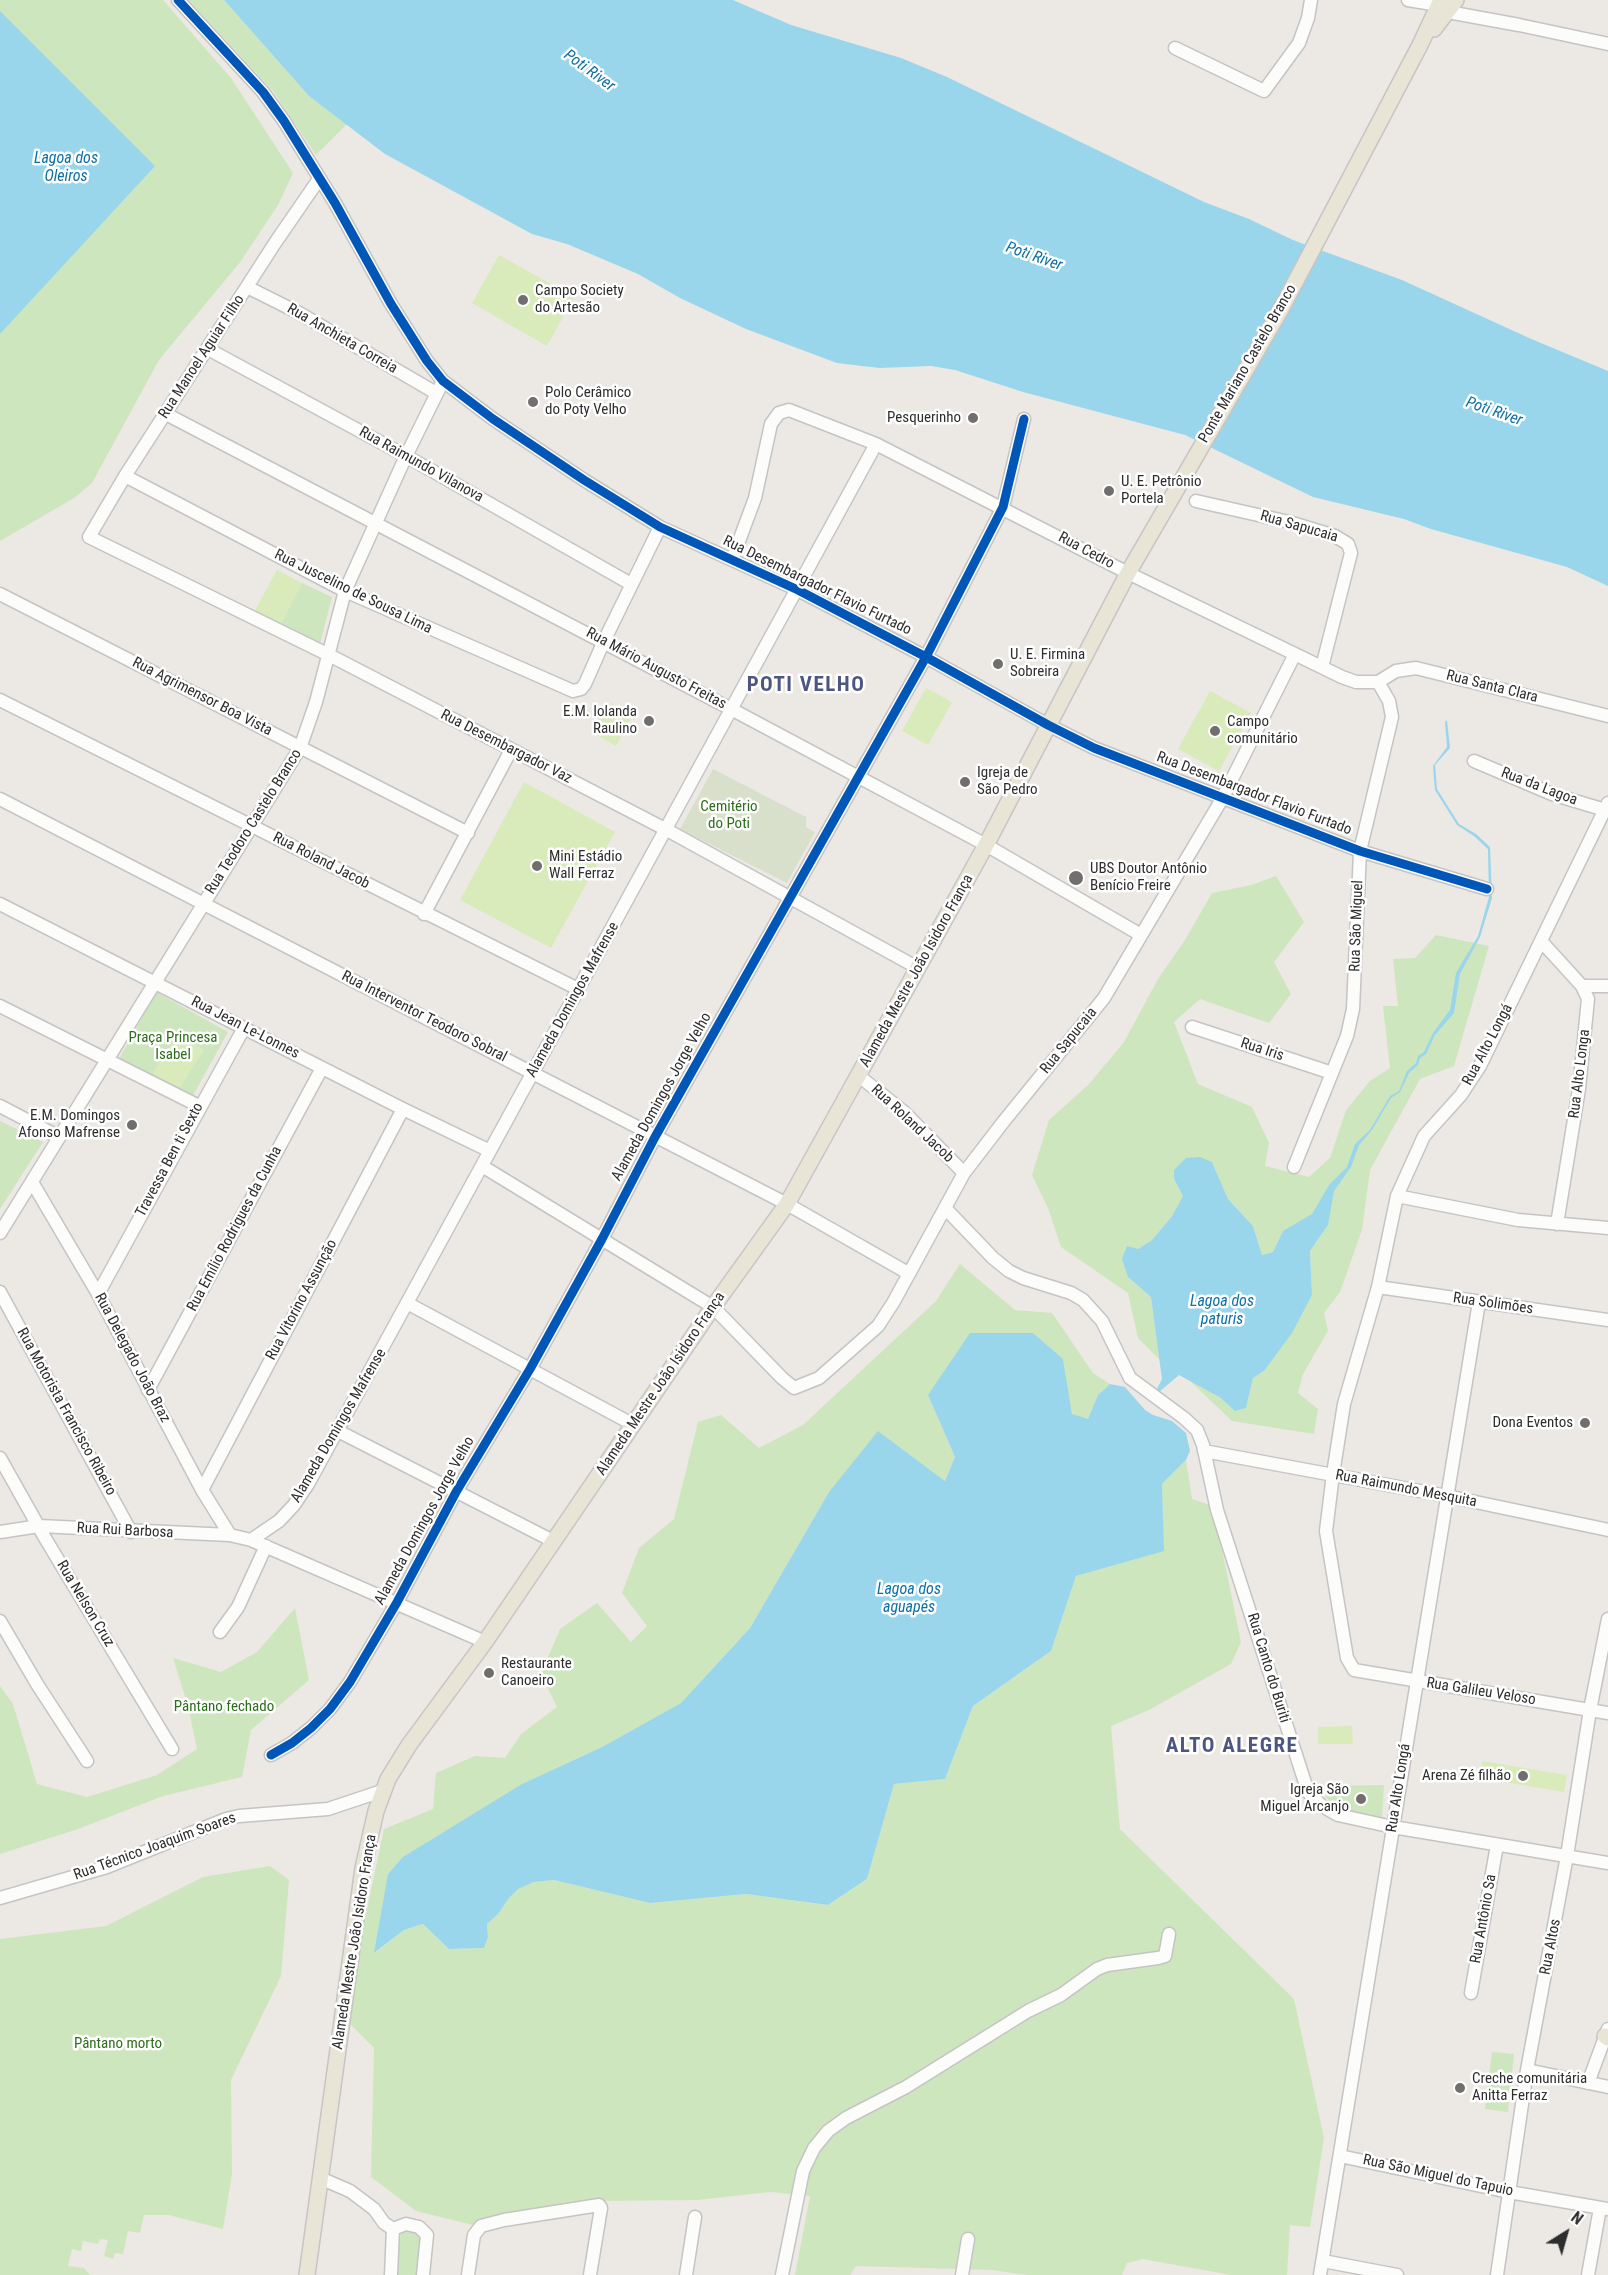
<!DOCTYPE html>
<meta charset="utf-8">
<style>
body{margin:0}
#map{position:relative;width:1608px;height:2275px;overflow:hidden;background:#ece8e4;font-family:"Roboto Condensed",sans-serif}
canvas{display:block}
.north{position:absolute;left:1536px;top:2203px;width:60px;height:60px;-webkit-text-stroke:4px #fff;paint-order:stroke;rotate:37deg;font-size:16px;font-weight:700;line-height:24px;text-align:center;color:#2e2e2e}
.north::after{content:'';display:block;margin:auto;width:21px;height:27px;background:#2e2e2e;clip-path:polygon(50% 0,100% 100%,50% 72%,0 100%)}
</style>
<div id="map">
<canvas width="1608" height="2275"></canvas>
<div class="north">N</div>
</div>
<script>
const context = document.querySelector('canvas').getContext('2d');
context.lineJoin = 'round';
function fill(path, color) {
  context.fillStyle = color;
  context.fill(path, 'evenodd');
}
function shape(rows) {
  const path = new Path2D();
  for (const r of rows) {
    path.moveTo(r[0], r[1]);
    for (let i = 2; i < r.length; i += 2) path.lineTo(r[i], r[i + 1]);
  }
  return path;
}
function strokePath(path, color, width, dash) {
  context.strokeStyle = color;
  context.lineWidth = width;
  context.lineCap = dash ? 'butt' : 'round';
  context.setLineDash(dash || []);
  context.stroke(path);
}
function drawText(font, color, halo, rows, align = 'center') {
  context.font = font + ' "Roboto Condensed",sans-serif';
  context.lineWidth = 5;
  context.setLineDash([]);
  context.textBaseline = 'middle';
  context.strokeStyle = halo;
  context.fillStyle = color;
  for (const [text, x, y, turn = 0] of rows) {
    context.save();
    context.translate(x, y);
    context.rotate((+turn || 0) * Math.PI / 180);
    context.textAlign = isNaN(turn) ? turn : align;
    if (halo) context.strokeText(text, 0, 0);
    context.fillText(text, 0, 0);
    context.restore();
  }
}
fill(shape([
 [0,0,163,0,231,78,293,173,278,205,241,261,159,360,92,483,74,498,0,541],
 [188,0,224,0,309,96,347,124,316,155,273,91],
 [302,583,332,597,319,648,279,627],
 [1276,876,1304,922,1274,962,1291,994,1269,1023,1200,999,1174,1022,1198,1084,1252,1107,1269,1143,1265,1166,1309,1177,1330,1158,1346,1110,1370,1081,1390,1068,1383,1006,1398,1006,1393,959,1415,958,1436,935,1489,946,1454,1066,1420,1079,1370,1170,1362,1230,1340,1292,1324,1313,1328,1331,1303,1374,1298,1393,1318,1409,1314,1434,1232,1421,1190,1381,1246,1408,1253,1378,1264,1371,1312,1295,1310,1251,1328,1225,1283,1231,1273,1252,1262,1255,1253,1226,1228,1199,1212,1162,1174,1179,1183,1196,1172,1216,1152,1240,1138,1249,1128,1277,1151,1297,1160,1360,1138,1338,1128,1293,1061,1247,1048,1208,1032,1175,1049,1120,1089,1084,1124,1042,1158,979,1185,940,1212,893,1251,885],
 [156,992,228,1032,190,1101,118,1061],
 [0,1121,43,1142,0,1209],
 [960,1264,1015,1310,1052,1313,1093,1373,1110,1384,1098,1395,1088,1420,1072,1414,1063,1359,928,1395,955,1457,945,1481,879,1432,829,1492,750,1628,681,1703,602,1747,522,1784,375,1953,404,1930,423,1924,449,1949,484,1948,488,1937,487,1924,498,1914,509,1898,518,1888,534,1882,554,1880,650,1903,746,1894,828,1905,867,1879,894,1784,945,1779,973,1706,1051,1651,1076,1576,1163,1550,1162,1484,1186,1460,1192,1499,1213,1506,1241,1642,1231,1664,1149,1710,1111,1726,1120,1829,1294,1999,1324,2138,1310,2227,1290,2225,1287,2275,1231,2275,1143,2259,1127,2263,1122,2275,1027,2275,992,2270,856,2266,850,2275,795,2275,810,2196,771,2192,697,2200,604,2201,473,2225,416,2211,371,2177,374,2048,344,2018,384,1829,433,1809,436,1773,475,1756,505,1758,521,1734,557,1707,541,1674,560,1629,597,1603,631,1642,647,1626,622,1593,639,1548,674,1519,698,1422,721,1415,759,1448,803,1425,936,1301],
 [295,1608,309,1680,251,1730,242,1777,163,1796,78,1829,0,1854,0,1686,13,1704,37,1784,87,1797,157,1775,197,1749,188,1706,173,1658,221,1672,257,1652],
 [1384,1785,1382,1818,1353,1815,1335,1808,1326,1797,1325,1786],
 [270,1866,289,1880,281,1976,231,2080,232,2174,223,2229,169,2215,144,2215,140,2233,128,2231,123,2254,115,2253,113,2259,104,2256,108,2240,100,2239,98,2244,83,2241,81,2251,72,2249,68,2266,84,2268,90,2275,0,2275,0,1939,106,1926,203,1877],
 [1492,2052,1514,2054,1508,2112,1485,2109],
 [408,2230,421,2235,416,2275,396,2275,394,2273,401,2233]
]), '#cee6be');
fill(shape([
 [713,769,806,817,806,827,815,832,787,883,680,829]
]), '#d8e0cc');
fill(shape([
 [499,255,574,297,547,346,472,303],
 [277,570,302,583,279,627,253,614],
 [926,688,952,702,928,745,902,731],
 [1210,691,1251,713,1219,771,1178,749],
 [607,702,632,716,616,746,591,732],
 [524,782,615,832,551,948,460,900],
 [178,1034,204,1050,178,1091,152,1074],
 [1352,1726,1353,1744,1318,1744,1318,1727],
 [1482,1761,1567,1775,1564,1792,1479,1778]
]), '#d9eabb');
fill(shape([
 [224,0,733,0,791,25,901,58,947,77,1204,202,1249,219,1293,240,1402,280,1529,338,1608,371,1608,586,1567,567,1431,529,1404,519,1313,497,1185,435,1023,392,955,370,931,366,879,368,837,363,746,329,680,298,638,274,567,244,532,234,385,154,309,96],
 [0,11,155,166,0,334],
 [1447,720,1450,748,1435,765,1437,789,1459,824,1476,834,1490,847,1492,898,1480,937,1460,974,1454,1013,1435,1035,1426,1054,1420,1058,1418,1065,1409,1073,1400,1092,1391,1098,1372,1130,1359,1145,1351,1167,1334,1191,1328,1225,1310,1251,1312,1295,1292,1333,1264,1371,1253,1378,1246,1408,1235,1411,1221,1398,1179,1375,1159,1392,1156,1391,1162,1379,1151,1297,1128,1277,1122,1259,1127,1246,1138,1249,1152,1240,1172,1216,1183,1196,1174,1179,1174,1170,1186,1158,1200,1157,1212,1162,1228,1199,1253,1226,1262,1255,1273,1252,1283,1231,1312,1214,1329,1185,1347,1167,1355,1144,1370,1130,1390,1096,1399,1091,1407,1071,1416,1063,1418,1056,1424,1052,1433,1033,1450,1010,1456,973,1478,936,1489,897,1488,849,1474,836,1457,825,1435,790,1433,766,1447,747,1445,722],
 [970,1333,1033,1333,1063,1359,1072,1414,1088,1419,1098,1395,1110,1384,1125,1387,1145,1410,1153,1415,1172,1421,1186,1433,1190,1451,1186,1460,1162,1484,1164,1551,1076,1576,1051,1651,973,1706,945,1779,894,1784,867,1879,828,1905,746,1894,650,1903,554,1880,534,1882,518,1889,509,1898,498,1914,487,1924,488,1937,484,1948,449,1949,423,1924,404,1930,374,1953,388,1874,403,1857,522,1784,602,1747,681,1703,750,1628,829,1492,878,1431,945,1481,955,1457,928,1395]
]), '#99d6ec');
const minor = shape([
 [178,0,263,92,284,121,335,203,391,304,427,361,443,381,493,419,584,480,660,527,798,590,926,657,1048,725,1094,748,1360,851,1487,889],
 [1408,0,1439,5],
 [1448,12,1519,25,1608,44],
 [1175,48,1264,91,1299,43,1308,18,1311,0],
 [319,179,275,243,125,476,89,537,329,655,667,830,918,968],
 [247,287,299,313,436,393],
 [208,349,406,456,631,584],
 [166,414,733,710,986,845,1141,935],
 [125,476,345,591,573,691,581,689,585,684,604,641,660,527],
 [1196,501,1289,522,1335,536,1348,544,1351,553,1322,667],
 [732,560,755,498,771,424,779,413,789,410,876,444,1128,573,1342,677,1356,682,1378,682,1396,671,1416,668,1608,716],
 [0,594,468,833],
 [0,700,578,989],
 [1474,761,1552,794,1605,810],
 [0,799,787,1204,908,1273],
 [1608,803,1480,1066,1461,1095,1424,1136,1397,1196,1378,1287,1344,1404,1333,1474,1326,1531,1347,1658,1354,1670,1608,1713],
 [0,904,403,1109,490,1151],
 [424,914,511,750],
 [1541,941,1582,986,1588,999,1579,1089,1557,1224],
 [1582,986,1608,986],
 [0,1006,199,1106],
 [1192,1027,1332,1073],
 [859,1076,904,1112,964,1173],
 [0,1106,59,1137],
 [482,1166,713,1307,782,1378,794,1388,819,1378,878,1326,893,1303,964,1173,1004,1121,1104,998,1222,799,1295,654],
 [1294,1167,1347,1036,1353,1009,1360,851,1392,717,1389,701,1378,682],
 [32,1182,98,1294,202,1490,230,1535],
 [1397,1196,1518,1220,1608,1228],
 [945,1208,993,1258,1009,1271,1023,1278,1071,1293,1083,1300,1102,1321,1130,1378,1184,1418,1197,1430,1203,1445,1217,1510,1308,1792,1322,1806,1338,1815,1393,1827,1608,1863],
 [0,1233,300,748,316,702,345,591,406,456,443,381],
 [1378,1287,1608,1320],
 [0,1292,131,1532],
 [98,1294,244,1028],
 [407,1303,634,1425],
 [148,1390,322,1068],
 [338,1431,553,1541],
 [1204,1451,1447,1496,1608,1530],
 [0,1458,45,1538,172,1749],
 [202,1490,403,1109],
 [0,1532,39,1526,230,1535,251,1540,485,1642],
 [251,1540,279,1521,294,1505,308,1484,876,444],
 [0,1621,37,1684,87,1761],
 [220,1632,238,1607,266,1546],
 [271,1755,292,1743,311,1728,330,1709,350,1682,396,1604,456,1492,530,1369,602,1239,655,1137,926,657,1003,507,1024,419],
 [0,1898,107,1867,226,1819,239,1816,328,1809,382,1791],
 [1471,1993,1497,1845],
 [1527,2070,1608,2087],
 [1588,2083,1608,2029],
 [1340,2156,1509,2192,1608,2209],
 [320,2178,350,2191,374,2209,384,2223,393,2229],
 [393,2229,406,2224,419,2227,427,2235,423,2275],
 [1323,2261,1397,2275],
 [391,2275,393,2229],
 [468,2275,474,2235,481,2226,504,2220,599,2205,601,2208,590,2275],
 [686,2275,695,2217],
 [782,2275,803,2171,814,2148,828,2131,846,2118,906,2087,1028,2011,1061,1995,1097,1969,1107,1965,1158,1958,1165,1956,1169,1934],
 [962,2275,968,2239],
 [1320,2275,1479,1302],
 [1497,2275,1527,2070,1567,1856,1590,1710,1608,1619],
 [1588,2275,1600,2208]
]);
const major = shape([
 [1434,29,1456,0],
 [1605,2036,1608,2038],
 [307,2275,363,1868,376,1811,388,1779,409,1745,485,1642,713,1307,787,1204,986,845,1128,573,1280,311,1420,45,1441,0]
]);
strokePath(minor, '#c5c4c5', 15);
strokePath(major, '#c6c5c4', 18);
strokePath(minor, '#fcfcfb', 12);
strokePath(major, '#e8e4d6', 15);
strokePath(shape([
 [178,0,263,92,284,121,335,203,391,304,427,361,443,381,493,419,584,480,660,527,798,590,926,657,1048,725,1094,748,1360,851,1487,889],
 [271,1755,292,1743,311,1728,330,1709,350,1682,396,1604,456,1492,530,1369,602,1239,655,1137,926,657,1003,507,1024,419]
]), '#0057b8', 9);
for (const [x, y, r, color] of [
 [523,300,6,"#706f6e"],
 [533,402,6,"#706f6e"],
 [973,418,6,"#706f6e"],
 [1109,491,6,"#706f6e"],
 [998,664,6,"#706f6e"],
 [649,721,6,"#706f6e"],
 [1215,731,6,"#706f6e"],
 [965,782,6,"#706f6e"],
 [537,866,6,"#706f6e"],
 [1076,878,8,"#706f6e"],
 [132,1125,6,"#706f6e"],
 [1585,1423,6,"#706f6e"],
 [489,1673,6,"#706f6e"],
 [1523,1776,6,"#706f6e"],
 [1361,1799,6,"#706f6e"],
 [1460,2088,6,"#706f6e"]
]) {
  const dot = new Path2D();
  dot.arc(x, y, r, 0, 2 * Math.PI);
  context.fillStyle = color;
  context.fill(dot);
  strokePath(dot, '#fff', 2);
}
drawText('15px', '#2e2e2e', '#fff', [
 ["Campo Society",535,291],
 ["do Artesão",535,308],
 ["Polo Cerâmico",545,393],
 ["do Poty Velho",545,410],
 ["Pesquerinho",961,418,"right"],
 ["U. E. Petrônio",1121,482],
 ["Portela",1121,499],
 ["U. E. Firmina",1010,655],
 ["Sobreira",1010,672],
 ["E.M. Iolanda",637,712,"right"],
 ["Raulino",637,729,"right"],
 ["Campo",1227,722],
 ["comunitário",1227,739],
 ["Igreja de",977,773],
 ["São Pedro",977,790],
 ["Mini Estádio",549,857],
 ["Wall Ferraz",549,874],
 ["UBS Doutor Antônio",1090,869],
 ["Benício Freire",1090,886],
 ["E.M. Domingos",120,1116,"right"],
 ["Afonso Mafrense",120,1133,"right"],
 ["Dona Eventos",1573,1423,"right"],
 ["Restaurante",501,1664],
 ["Canoeiro",501,1681],
 ["Arena Zé filhão",1511,1776,"right"],
 ["Igreja São",1349,1790,"right"],
 ["Miguel Arcanjo",1349,1807,"right"],
 ["Creche comunitária",1472,2079],
 ["Anitta Ferraz",1472,2096]
], 'left');
drawText('15px', '#2e2e2e', '#fff', [
 ["Rua Anchieta Correia",342,339,30],
 ["Rua Manoel Aguiar Filho",202,357,-57],
 ["Ponte Mariano Castelo Branco",1248,364,-60],
 ["Rua Raimundo Vilanova",421,465,29],
 ["Rua Sapucaia",1299,527,16],
 ["Rua Cedro",1086,551,28],
 ["Rua Desembargador Flavio Furtado",817,586,26],
 ["Rua Juscelino de Sousa Lima",353,592,26],
 ["Rua Mário Augusto Freitas",656,669,28],
 ["Rua Santa Clara",1492,687,14],
 ["Rua Agrimensor Boa Vista",202,697,27],
 ["Rua Desembargador Vaz",506,747,27],
 ["Rua da Lagoa",1539,787,21],
 ["Rua Desembargador Flavio Furtado",1254,794,21],
 ["Rua Teodoro Castelo Branco",254,822,-58],
 ["Rua Roland Jacob",321,861,27],
 ["Rua São Miguel",1357,926,-88],
 ["Alameda Mestre João Isidoro França",917,971,-61],
 ["Alameda Domingos Mafrense",573,1000,-61],
 ["Rua Interventor Teodoro Sobral",424,1017,27],
 ["Rua Jean Le-Lonnes",245,1028,27],
 ["Rua Sapucaia",1069,1041,-51],
 ["Rua Alto Longá",1488,1045,-62],
 ["Rua Iris",1262,1050,18],
 ["Rua Alto Longa",1580,1074,-83],
 ["Alameda Domingos Jorge Velho",662,1097,-61],
 ["Rua Roland Jacob",912,1124,43],
 ["Travessa Ben ti Sexto",170,1160,-62],
 ["Rua Emílio Rodrigues da Cunha",235,1229,-62],
 ["Rua Vitorino Assunção",302,1300,-62],
 ["Rua Solimões",1493,1304,8],
 ["Rua Delegado João Braz",132,1358,62],
 ["Alameda Mestre João Isidoro França",661,1384,-56],
 ["Rua Motorista Francisco Ribeiro",66,1412,61],
 ["Alameda Domingos Mafrense",339,1426,-60],
 ["Rua Raimundo Mesquita",1406,1489,11],
 ["Alameda Domingos Jorge Velho",425,1521,-61],
 ["Rua Rui Barbosa",125,1531,3],
 ["Rua Nelson Cruz",85,1604,59],
 ["Rua Canto do Buriti",1268,1668,73],
 ["Rua Galileu Veloso",1481,1692,9],
 ["Rua Alto Longá",1399,1788,-81],
 ["Rua Técnico Joaquim Soares",155,1847,-20],
 ["Rua Antônio Sa",1484,1919,-80],
 ["Alameda Mestre João Isidoro França",355,1942,-81],
 ["Rua Altos",1551,1947,-79],
 ["Rua São Miguel do Tapuio",1438,2176,12]
]);
drawText('15px', '#2c6e1b', '#fff', [
 ["Cemitério",729,807],
 ["do Poti",729,824],
 ["Praça Princesa",173,1038],
 ["Isabel",173,1055],
 ["Pântano fechado",224,1707],
 ["Pântano morto",118,2044]
]);
drawText('italic 16px', '#0d6fa3', '#fff', [
 ["Poti River",589,71,36],
 ["Lagoa dos",66,159],
 ["Oleiros",66,177],
 ["Poti River",1034,257,19],
 ["Poti River",1494,412,19],
 ["Lagoa dos",1222,1302],
 ["paturis",1222,1320],
 ["Lagoa dos",909,1590],
 ["aguapés",909,1608]
]);
context.letterSpacing = '1.5px';
drawText('bold 21px', '#4d5680', '#fff', [
 ["POTI VELHO",806,686],
 ["ALTO ALEGRE",1232,1747]
]);
context.letterSpacing = '0px';
</script>
